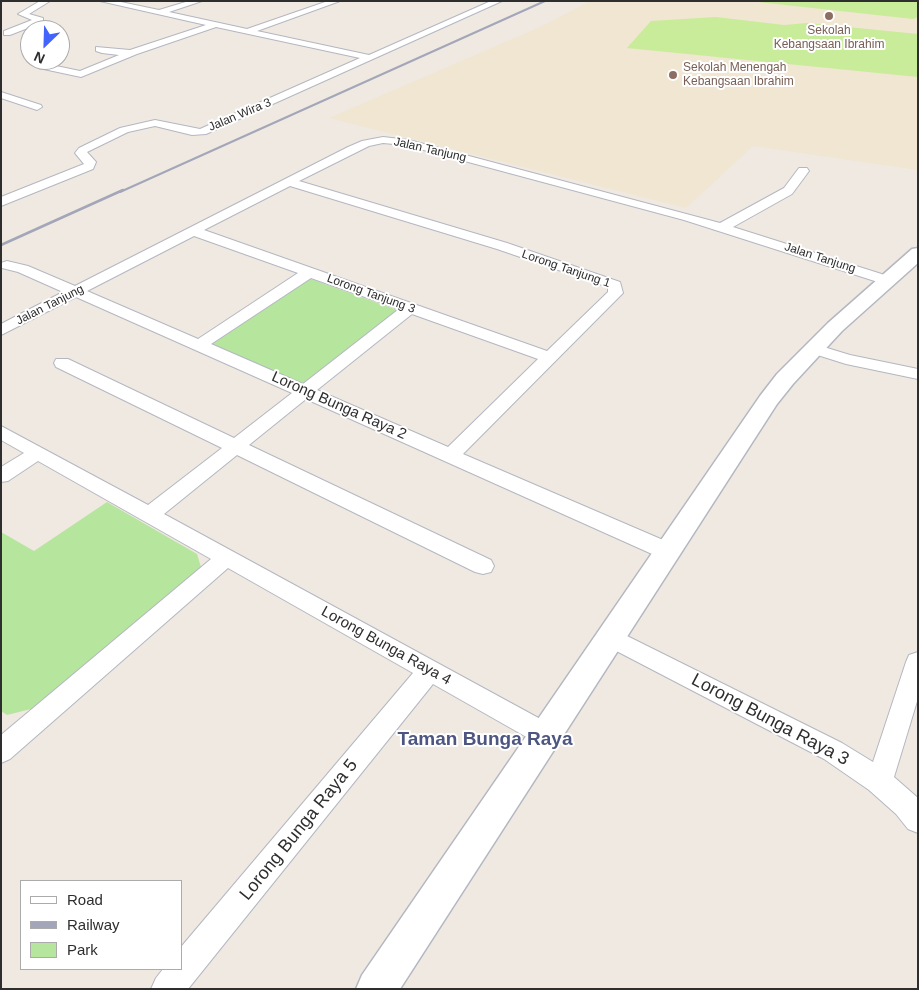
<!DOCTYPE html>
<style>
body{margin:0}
#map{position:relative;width:919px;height:990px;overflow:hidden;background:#efe9e1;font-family:Helvetica,sans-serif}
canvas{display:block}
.frame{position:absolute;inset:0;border:2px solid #2e2e2e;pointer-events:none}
.legend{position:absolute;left:20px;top:880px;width:162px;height:90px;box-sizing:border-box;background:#fff;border:1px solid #ababab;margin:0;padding:6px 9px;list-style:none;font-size:15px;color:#2e2e2e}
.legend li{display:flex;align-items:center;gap:10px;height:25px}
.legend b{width:25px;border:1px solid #ababab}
.north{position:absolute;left:20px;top:20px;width:50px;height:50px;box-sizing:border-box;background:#fff;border:1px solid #ababab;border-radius:50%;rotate:204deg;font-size:14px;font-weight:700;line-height:20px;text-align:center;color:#2e2e2e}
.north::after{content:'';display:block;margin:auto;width:18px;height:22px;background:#4264fb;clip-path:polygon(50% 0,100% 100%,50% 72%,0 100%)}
</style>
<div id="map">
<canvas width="919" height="990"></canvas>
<div class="frame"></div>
<ul class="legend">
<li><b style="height:6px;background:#fff"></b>Road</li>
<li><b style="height:6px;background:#a3a6b8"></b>Railway</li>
<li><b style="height:14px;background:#b6e59e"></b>Park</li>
</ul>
<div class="north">N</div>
</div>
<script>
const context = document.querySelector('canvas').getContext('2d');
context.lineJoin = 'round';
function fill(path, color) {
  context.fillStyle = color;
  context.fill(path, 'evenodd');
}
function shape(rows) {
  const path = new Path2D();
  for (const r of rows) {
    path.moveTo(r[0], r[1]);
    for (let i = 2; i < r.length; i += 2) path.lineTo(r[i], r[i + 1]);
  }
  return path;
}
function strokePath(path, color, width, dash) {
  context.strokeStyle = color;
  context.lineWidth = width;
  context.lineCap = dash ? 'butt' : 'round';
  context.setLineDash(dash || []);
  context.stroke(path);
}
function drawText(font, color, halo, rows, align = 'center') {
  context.font = font + ' Helvetica,sans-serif';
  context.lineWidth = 4;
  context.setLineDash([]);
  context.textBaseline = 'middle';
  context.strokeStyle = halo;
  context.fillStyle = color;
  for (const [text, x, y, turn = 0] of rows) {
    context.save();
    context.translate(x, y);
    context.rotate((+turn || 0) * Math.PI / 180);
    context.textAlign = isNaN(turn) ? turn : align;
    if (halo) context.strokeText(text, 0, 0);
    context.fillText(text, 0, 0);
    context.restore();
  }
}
fill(shape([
 [590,1,918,1,918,170,753,146,686,208,329,118,540,27]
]), '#f0e6d1');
fill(shape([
 [308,278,400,311,304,384,210,343],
 [107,502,197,554,201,567,196,574,35,708,7,715,1,711,1,532,34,551]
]), '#b6e59e');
fill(shape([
 [918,1,918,17,913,19,758,2],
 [716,17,784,25,807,23,918,34,918,77,627,48,651,21]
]), '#c9ec9a');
const minor = shape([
 [40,1,50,1,29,14,43,18,43,22,10,35,4,35,4,31,32,20,18,14,40,1],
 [100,1,116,1,159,10,189,1,202,1,169,12,247,29,328,1,340,1,257,31,369,55,491,1,502,1,206,134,192,135,155,126,128,132,87,152,96,162,93,169,1,206,1,197,84,164,75,153,79,148,120,128,155,120,200,129,360,58,216,27,137,54,81,77,39,68,39,64,42,63,80,71,119,55,102,53,96,51,96,47,130,50,206,25,100,1],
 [1,92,41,105,42,107,37,110,1,98,1,92],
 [383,137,409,140,720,223,784,188,799,168,807,168,809,171,792,194,733,227,891,277,893,280,891,283,881,283,684,220,405,145,383,143,369,146,299,181,507,243,620,282,623,293,620,296,463,454,677,546,680,552,677,558,669,560,661,558,306,399,249,445,491,560,494,566,491,572,483,574,475,572,237,455,164,514,555,727,559,735,555,743,546,746,537,743,433,684,188,989,151,989,156,978,163,969,181,969,181,947,413,673,228,568,10,759,1,763,1,735,211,559,38,461,8,481,1,482,1,467,24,453,1,440,1,426,148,505,222,448,56,367,54,363,56,359,68,359,234,438,292,393,76,297,1,335,1,324,63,292,18,272,2,268,1,263,7,261,28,266,75,286,348,147,362,141,383,137],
 [290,186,497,249,608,287,608,292,547,351,204,230,290,186],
 [194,236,298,273,198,339,87,291,194,236],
 [311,278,399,309,303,384,211,344,311,278],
 [412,314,538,359,448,447,317,390,412,314],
 [814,344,850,355,918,369,918,379,846,364,808,352,806,349,814,344],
 [611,628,842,743,873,762,906,662,909,655,918,652,918,698,894,777,918,798,918,833,908,829,896,814,869,790,824,759,603,644,599,637,603,630,611,628]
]);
const tertiary = shape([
 [918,248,918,263,842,331,793,384,777,404,400,989,356,989,362,975,760,396,777,374,828,323,912,249,918,248]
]);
strokePath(minor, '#b4b7c1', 2);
strokePath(tertiary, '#b4b7c1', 3);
fill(minor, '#fff');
fill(tertiary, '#fff');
strokePath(shape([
 [120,192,545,1]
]), '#a3a6b8', 2);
strokePath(shape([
 [1,245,123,190]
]), '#a3a6b8', 2.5);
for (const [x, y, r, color] of [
 [829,16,5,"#8d6e63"],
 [673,75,5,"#8d6e63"]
]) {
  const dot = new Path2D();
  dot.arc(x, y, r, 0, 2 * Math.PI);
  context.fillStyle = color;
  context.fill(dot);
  strokePath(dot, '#fff', 2);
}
drawText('12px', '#785e54', '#fff', [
 ["Sekolah",829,31],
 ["Kebangsaan Ibrahim",829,45],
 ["Sekolah Menengah",683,68,"left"],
 ["Kebangsaan Ibrahim",683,82,"left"]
]);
drawText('12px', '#2e2e2e', '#fff', [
 ["Jalan Wira 3",240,115,-23],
 ["Jalan Tanjung",430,150,13],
 ["Jalan Tanjung",820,258,18],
 ["Lorong Tanjung 1",566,269,19],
 ["Lorong Tanjung 3",371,294,20],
 ["Jalan Tanjung",50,305,-27]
]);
drawText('15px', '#2e2e2e', '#fff', [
 ["Lorong Bunga Raya 2",339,406,24],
 ["Lorong Bunga Raya 4",386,646,29]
]);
drawText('18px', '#2e2e2e', '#fff', [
 ["Lorong Bunga Raya 3",770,720,28],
 ["Lorong Bunga Raya 5",299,830,-51]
]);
drawText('bold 19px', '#4d5680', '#fff', [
 ["Taman Bunga Raya",485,740]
]);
</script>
